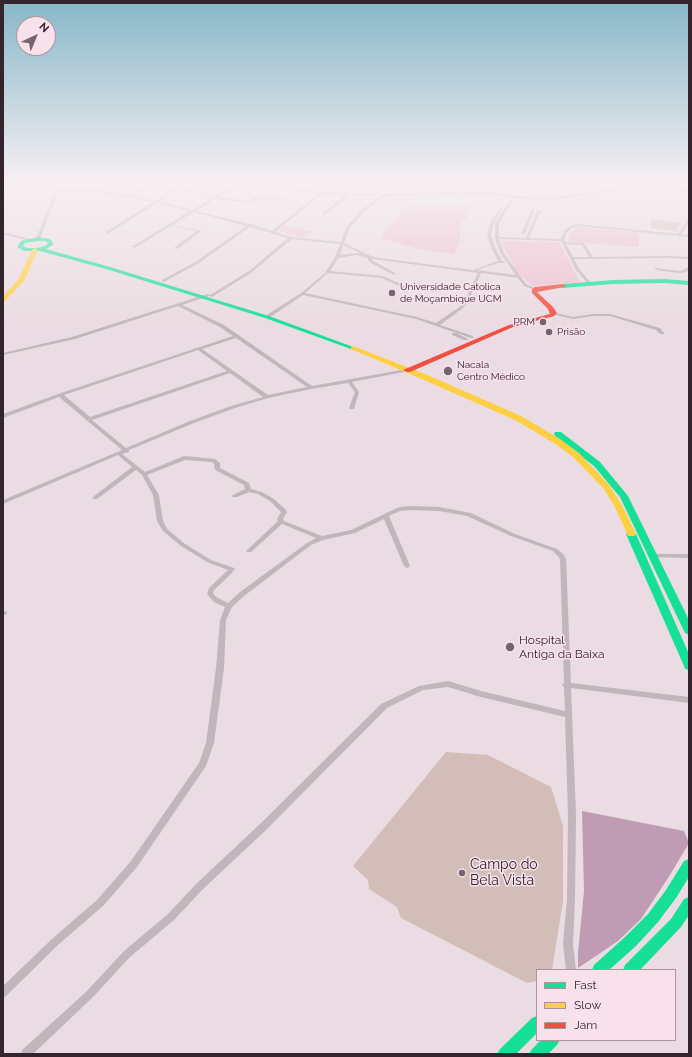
<!DOCTYPE html>
<meta charset="utf-8">
<style>
body{margin:0}
#map{position:relative;width:692px;height:1057px;overflow:hidden;background:#ebdbe2;font-family:Raleway,sans-serif}
canvas{display:block}
.frame{position:absolute;inset:0;border:4px solid #33242e;pointer-events:none}
.legend{position:absolute;left:536px;top:969px;width:140px;height:72px;box-sizing:border-box;background:#f9e1eb;border:1px solid #aa959f;margin:0;padding:5px 7px;list-style:none;font-size:12px;color:#33242e}
.legend li{display:flex;align-items:center;gap:8px;height:20px}
.legend b{width:20px;border:1px solid #aa959f}
.north{position:absolute;left:16px;top:16px;width:40px;height:40px;box-sizing:border-box;background:#f9e1eb;border:1px solid #aa959f;border-radius:50%;rotate:44deg;font-size:11px;font-weight:700;line-height:16px;text-align:center;color:#33242e}
.north::after{content:'';display:block;margin:auto;width:14px;height:18px;background:#73646d;clip-path:polygon(50% 0,100% 100%,50% 72%,0 100%)}
</style>
<div id="map">
<canvas width="692" height="1057"></canvas>
<div class="frame"></div>
<ul class="legend">
<li><b style="height:5px;background:#16e098"></b>Fast</li>
<li><b style="height:5px;background:#ffcf43"></b>Slow</li>
<li><b style="height:5px;background:#f24e42"></b>Jam</li>
</ul>
<div class="north">N</div>
</div>
<script>
const context = document.querySelector('canvas').getContext('2d');
context.lineJoin = 'round';
function fill(path, color) {
  context.fillStyle = color;
  context.fill(path, 'evenodd');
}
function shape(rows) {
  const path = new Path2D();
  for (const r of rows) {
    path.moveTo(r[0], r[1]);
    for (let i = 2; i < r.length; i += 2) path.lineTo(r[i], r[i + 1]);
  }
  return path;
}
function strokePath(path, color, width, dash) {
  context.strokeStyle = color;
  context.lineWidth = width;
  context.lineCap = dash ? 'butt' : 'round';
  context.setLineDash(dash || []);
  context.stroke(path);
}
function drawText(font, color, halo, rows, align = 'center') {
  context.font = font + ' Raleway,sans-serif';
  context.lineWidth = 3;
  context.setLineDash([]);
  context.textBaseline = 'middle';
  context.strokeStyle = halo;
  context.fillStyle = color;
  for (const [text, x, y, turn = 0] of rows) {
    context.save();
    context.translate(x, y);
    context.rotate((+turn || 0) * Math.PI / 180);
    context.textAlign = isNaN(turn) ? turn : align;
    if (halo) context.strokeText(text, 0, 0);
    context.fillText(text, 0, 0);
    context.restore();
  }
}
fill(shape([
 [651,219,681,223,676,231,651,228],
 [446,752,488,755,551,787,563,826,563,901,552,970,537,970,537,981,527,983,401,918,397,907,369,889,368,880,353,866]
]), '#d3bdb8');
fill(shape([
 [412,205,470,205,471,207,466,213,468,220,460,221,460,241,454,254,418,249,381,238,404,208,412,210],
 [285,226,313,231,307,236,301,237,278,231],
 [577,227,639,233,639,247,569,242,568,235],
 [501,241,559,242,580,282,532,286,517,271,502,245]
]), '#edc0cf');
fill(shape([
 [582,811,684,831,689,843,670,875,641,919,618,941,578,968,578,953,584,891]
]), '#bf9cb4');
fill(shape([
 [67,181,71,181,60,190,101,191,128,196,156,181,159,181,132,196,156,201,187,181,191,181,179,189,217,195,238,182,234,182,234,181,240,181,321,192,384,194,486,192,527,197,552,198,667,181,673,181,689,192,689,194,688,194,671,182,552,200,515,198,499,223,499,237,526,238,537,211,539,210,541,211,529,237,529,238,561,239,564,231,570,226,577,224,678,234,688,219,689,219,689,223,681,234,689,235,689,237,577,226,572,228,567,232,564,240,565,242,584,243,593,257,668,256,689,257,689,259,668,258,574,259,580,270,591,283,589,284,588,284,576,270,561,241,499,239,504,253,526,284,537,289,535,290,524,286,518,278,481,273,468,302,463,308,440,325,473,336,473,338,471,338,416,319,303,295,269,318,265,318,265,316,301,293,325,273,335,257,340,244,292,239,251,273,212,297,209,296,182,305,224,325,312,386,407,369,409,370,409,371,352,382,359,392,354,409,350,409,349,408,355,392,348,383,311,389,268,398,235,408,194,423,129,450,129,452,122,454,145,472,184,456,215,459,220,463,220,468,249,483,251,489,262,492,274,499,285,509,287,512,283,519,284,521,322,536,351,530,399,507,411,506,439,507,471,513,515,534,557,549,563,554,566,559,571,683,689,697,689,703,571,688,576,815,575,899,573,944,576,970,566,970,563,944,567,899,568,815,565,717,481,697,448,687,423,690,387,708,266,830,202,890,174,920,130,957,93,997,33,1054,21,1054,22,1050,87,991,124,951,168,914,196,884,260,824,381,704,419,686,448,681,481,691,565,711,564,687,562,685,564,683,560,559,558,556,553,551,511,536,467,516,439,511,411,510,400,511,389,516,410,566,409,567,407,568,404,566,384,519,355,533,323,540,311,545,244,596,232,607,226,620,224,668,214,743,206,766,137,867,103,906,59,944,6,996,3,998,3,986,53,938,97,900,131,861,199,763,206,743,216,668,220,620,225,607,214,602,207,594,209,588,228,570,207,562,181,546,163,531,157,521,153,495,142,475,136,470,97,499,93,499,92,498,93,497,132,467,118,455,3,504,3,500,122,450,59,397,3,418,3,414,58,394,233,336,220,327,178,306,75,339,3,355,3,353,72,337,207,294,210,295,249,271,288,238,250,227,199,263,164,282,162,282,162,280,197,261,246,226,194,212,173,225,202,231,177,249,174,248,197,231,171,226,134,248,132,247,133,246,190,211,157,203,107,234,106,234,106,232,153,202,101,193,58,192,40,239,37,240,36,239,55,191,67,181],
 [242,183,274,187,249,201,218,197,242,183],
 [278,188,318,194,272,231,251,224,196,211,215,199,250,203,258,199,283,200,283,198,282,198,261,197,278,188],
 [177,190,215,196,193,210,159,201,177,190],
 [322,194,346,195,323,213,323,215,324,215,350,195,381,196,363,209,347,226,341,242,291,237,275,232,322,194],
 [486,194,512,197,495,223,495,238,500,253,516,275,477,270,498,263,504,263,506,262,502,261,495,247,491,235,495,221,503,209,501,208,500,208,491,221,487,235,491,247,498,261,473,270,379,258,371,256,344,243,350,227,365,211,385,196,486,194],
 [566,244,582,245,589,257,573,257,566,244],
 [343,245,360,253,345,254,340,255,343,245],
 [357,255,368,258,369,262,394,275,395,275,395,273,372,260,372,259,478,273,464,302,461,306,436,323,417,317,305,293,328,273,382,278,408,290,411,289,383,276,330,271,338,258,357,255],
 [236,338,307,387,268,395,202,349,236,338],
 [198,350,227,371,90,417,64,395,198,350],
 [230,373,263,397,231,406,190,421,126,448,92,420,230,373],
 [185,460,212,462,214,464,215,470,244,485,245,489,233,495,232,496,233,497,237,497,249,492,258,494,270,501,281,512,277,519,278,521,247,550,246,551,247,552,251,552,282,524,316,538,307,543,240,592,228,603,218,598,213,594,214,590,231,574,235,569,234,568,211,560,185,544,167,529,163,521,159,495,147,475,185,460],
 [532,209,535,210,525,234,522,235,521,234,532,209],
 [3,232,30,239,31,240,29,241,3,234,3,232],
 [688,267,689,267,689,270,686,272,681,273,660,271,654,269,656,268,681,271,688,267],
 [552,312,573,317,593,314,610,314,660,328,664,333,664,334,660,334,656,330,610,316,593,316,573,319,552,314,552,312],
 [452,333,456,333,468,339,468,340,464,340,452,335,452,333],
 [653,554,689,554,689,558,651,557,650,556,653,554],
 [3,611,6,611,7,613,6,615,3,615,3,611]
]), '#c3b5bc');
fill(shape([
 [38,237,50,239,53,243,53,245,46,249,110,267,269,316,356,348,353,350,351,349,265,318,106,269,40,251,24,251,17,247,21,241,38,237],
 [38,241,46,241,48,244,42,247,35,248,27,248,23,246,25,243,38,241],
 [665,279,689,281,689,285,665,283,613,284,563,288,560,286,563,284,613,280,665,279],
 [555,432,561,432,600,462,628,496,689,620,689,635,685,633,684,631,620,497,594,466,555,436,554,434,555,432],
 [631,531,636,534,689,654,689,670,685,669,684,666,626,534,631,531],
 [689,859,689,877,676,898,658,922,636,946,609,970,592,970,594,965,626,936,648,914,666,890,684,861,689,859],
 [689,897,689,915,681,927,640,970,623,970,625,965,671,919,684,899,689,897],
 [537,1016,537,1033,516,1054,497,1054,500,1049,532,1018,537,1016],
 [541,1040,560,1040,557,1045,548,1054,529,1054,532,1049,541,1040]
]), '#16e098');
fill(shape([
 [35,248,38,250,24,281,5,301,3,302,3,296,18,280,32,250,35,248],
 [353,346,430,376,521,416,560,439,579,453,610,486,623,507,636,534,634,536,628,536,615,507,604,489,573,457,554,443,515,420,424,380,351,349,351,347,353,346]
]), '#ffcf43');
fill(shape([
 [563,284,566,286,565,287,537,292,553,307,557,313,554,316,513,327,410,372,407,372,403,370,509,325,550,314,548,309,532,293,532,289,535,287,563,284]
]), '#f24e42');
const sky = context.createLinearGradient(0, 0, 0, 329);
sky.addColorStop(0, '#87b7c8');
sky.addColorStop(0.55, '#f6eff2');
sky.addColorStop(1, '#f6eff200');
context.fillStyle = sky;
context.fillRect(0, 0, 692, 329);
for (const [x, y, r, color] of [
 [392,293,4,"#73646d"],
 [543,322,4,"#73646d"],
 [549,332,4,"#73646d"],
 [448,371,5,"#73646d"],
 [510,647,5,"#73646d"],
 [462,873,4,"#73646d"]
]) {
  const dot = new Path2D();
  dot.arc(x, y, r, 0, 2 * Math.PI);
  context.fillStyle = color;
  context.fill(dot);
  strokePath(dot, '#f9e1eb', 1.5);
}
drawText('10px', '#33242e', '#f9e1eb', [
 ["Universidade Catolica",400,287],
 ["de Moçambique UCM",400,299],
 ["PRM",535,322,"right"],
 ["Prisão",557,332],
 ["Nacala",457,365],
 ["Centro Médico",457,377]
], 'left');
drawText('12px', '#33242e', '#f9e1eb', [
 ["Hospital",519,640],
 ["Antiga da Baixa",519,654]
], 'left');
drawText('14px', '#33242e', '#f9e1eb', [
 ["Campo do",470,865],
 ["Bela Vista",470,881]
], 'left');
</script>
